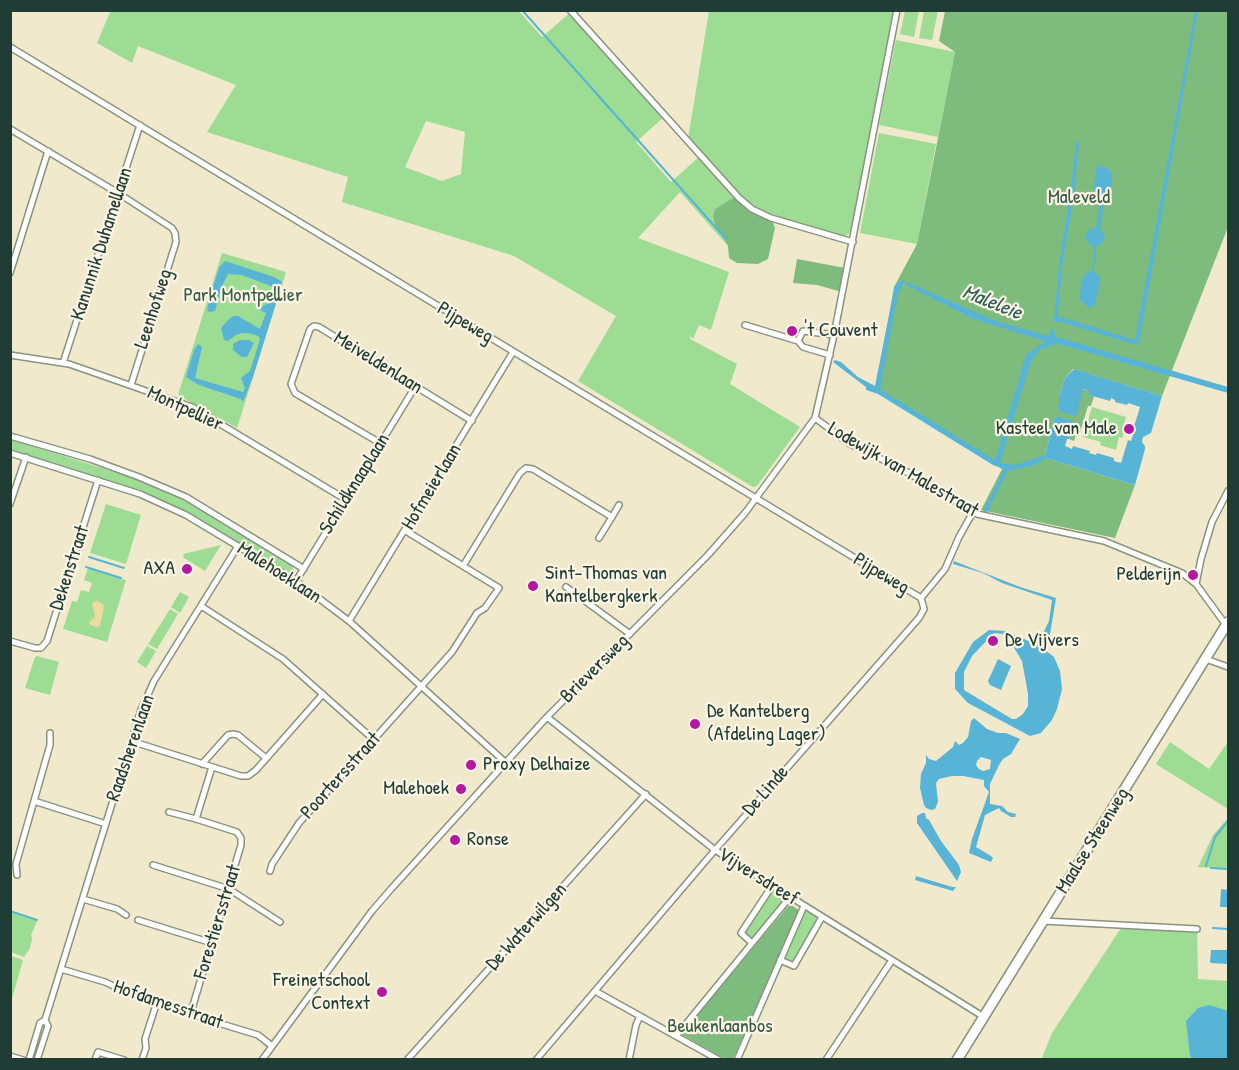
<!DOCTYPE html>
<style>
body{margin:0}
#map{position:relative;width:1239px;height:1070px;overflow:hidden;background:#f1e9cc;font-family:"Patrick Hand",sans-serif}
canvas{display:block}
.frame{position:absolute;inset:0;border:12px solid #1f3d34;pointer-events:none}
</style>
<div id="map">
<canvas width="1239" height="1070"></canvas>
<div class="frame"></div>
</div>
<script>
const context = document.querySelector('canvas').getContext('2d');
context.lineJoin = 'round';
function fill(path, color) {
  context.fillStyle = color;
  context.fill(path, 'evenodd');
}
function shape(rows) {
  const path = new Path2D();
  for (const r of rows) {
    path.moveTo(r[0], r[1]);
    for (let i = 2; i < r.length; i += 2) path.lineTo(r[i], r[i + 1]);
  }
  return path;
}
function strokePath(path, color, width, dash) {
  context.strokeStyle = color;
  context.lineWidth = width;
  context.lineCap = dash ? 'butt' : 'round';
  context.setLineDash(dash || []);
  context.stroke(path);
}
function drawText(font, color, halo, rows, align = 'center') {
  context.font = font + ' "Patrick Hand",sans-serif';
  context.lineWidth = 4.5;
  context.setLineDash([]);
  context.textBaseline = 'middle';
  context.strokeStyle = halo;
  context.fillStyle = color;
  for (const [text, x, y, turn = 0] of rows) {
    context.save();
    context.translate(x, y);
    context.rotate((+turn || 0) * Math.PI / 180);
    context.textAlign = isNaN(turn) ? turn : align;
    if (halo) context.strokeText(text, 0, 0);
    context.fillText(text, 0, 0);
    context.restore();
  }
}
fill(shape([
 [108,11,519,11,542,37,571,12,666,115,636,142,671,182,701,155,688,139,709,11,894,11,853,230,843,238,771,218,731,199,715,209,713,216,715,225,728,246,680,192,638,238,729,272,711,330,699,325,693,339,691,336,690,339,737,364,730,384,800,427,757,486,753,487,578,381,616,316,514,256,342,202,348,177,207,132,236,85,138,46,132,63,97,43,110,12],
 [426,121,465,132,461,174,442,181,405,167],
 [905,11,919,11,914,37,900,34],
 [924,11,938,11,932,40,919,38],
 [896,40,955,52,938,137,879,125],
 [879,133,936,144,917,244,860,233],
 [222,253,286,272,237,428,178,395],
 [1092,407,1126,417,1123,427,1125,431,1122,438,1119,437,1116,450,1100,445,1101,442,1083,437],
 [10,439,140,480,184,499,293,565,293,571,286,573,177,507,135,489,11,450],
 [106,504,141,515,126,564,90,553],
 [221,545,205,571,184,558,183,554],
 [88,568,126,580,107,642,63,629,72,601,77,602,81,590,89,592,92,583,84,580],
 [180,592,189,597,180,613,171,607],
 [170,609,178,614,157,649,148,644],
 [147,646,156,651,146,668,137,662],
 [37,656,59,662,50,695,25,688,35,657],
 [1170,742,1209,769,1228,742,1228,809,1156,764],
 [1228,818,1228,869,1198,867,1213,835],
 [774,891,783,895,784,900,754,937,748,937,745,932,771,892],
 [807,911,816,915,816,921,794,961,790,962,784,957,803,913],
 [11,912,37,921,31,935,32,939,30,948,24,957,11,952],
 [1123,925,1197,929,1198,979,1228,981,1228,1059,1041,1060,1052,1033],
 [11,956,23,960,11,1002,10,956]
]), '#9cdc93');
fill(shape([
 [945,11,1228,11,1228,227,1162,396,1073,369,1065,378,1060,394,1080,395,1082,389,1089,391,1089,395,1094,396,1091,406,1088,406,1079,436,1076,435,1074,441,1069,439,1074,424,1055,416,1045,455,1046,458,1135,485,1115,538,981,510,1002,469,876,389,894,287,917,244,955,52,939,41],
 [739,198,771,218,775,228,768,259,758,264,737,263,729,258,728,246,715,225,713,216,715,209,731,199],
 [797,259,845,268,842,292,817,285,793,283],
 [790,904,800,911,733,1059,725,1059,681,1034]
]), '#7dbc7d');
fill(shape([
 [97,601,103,604,104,607,100,626,96,627,90,625,89,622,95,617,92,603]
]), '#eeda9e');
fill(shape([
 [1195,11,1198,11,1139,343,1137,345,1058,321,1058,323,1054,322,1059,264,1070,194,1076,142,1079,142,1074,195,1062,267,1058,316,1135,340],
 [1101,165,1110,170,1112,175,1110,195,1104,202,1100,228,1105,235,1103,242,1097,246,1090,245,1086,239,1087,231,1096,227,1100,202,1095,201,1093,196,1096,169],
 [225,261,274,277,281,281,282,284,253,377,243,402,241,399,199,385,186,377,194,350,198,344,202,347,195,378,243,392,245,388,241,378,250,371,260,339,258,336,248,333,242,333,236,335,228,341,224,340,221,328,228,320,233,316,238,316,260,329,266,313,260,310,261,307,267,304,276,288,242,275,228,274,221,288,215,311,209,312,207,310,210,296,219,268],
 [1089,271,1096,273,1101,278,1095,305,1089,308,1080,300,1081,283,1085,274],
 [902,280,905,281,898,294,880,389,995,460,1026,355,1045,341,974,319,906,285,907,282,996,321,1049,336,1051,329,1055,330,1054,336,1228,387,1228,393,1063,345,1053,344,1043,349,1041,348,1031,361,1000,463,1015,465,1045,455,1055,416,1073,421,1074,424,1071,435,1069,439,1067,439,1065,446,1072,449,1073,446,1090,451,1089,453,1096,455,1097,453,1114,458,1114,461,1121,463,1128,440,1131,441,1134,432,1133,430,1140,407,1128,403,1127,405,1115,402,1115,400,1111,398,1110,401,1089,395,1089,391,1083,389,1077,414,1074,416,1058,410,1060,394,1065,378,1074,369,1162,396,1151,433,1143,437,1142,442,1145,446,1145,449,1135,485,1046,458,1035,465,1008,471,986,514,984,513,983,511,1004,469,993,465,878,394,866,390,866,387,833,362,835,360,841,362,858,377,875,386,895,285],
 [240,340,249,340,254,343,247,357,242,357,233,350,233,344],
 [954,561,1020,587,1056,598,1050,634,1040,646,1054,657,1060,671,1062,689,1057,709,1052,720,1041,733,1030,736,968,703,955,689,955,673,973,642,989,630,1006,631,1031,642,1039,642,1049,621,1052,600,1002,583,983,573,953,564],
 [994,633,1003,634,1013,646,1022,661,1028,694,1028,706,1023,714,1016,719,1012,719,964,690,964,672,972,656],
 [998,659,1011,666,1001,690,990,685,988,681],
 [974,718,987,729,998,733,1006,733,1020,739,1011,754,1003,759,999,765,990,784,990,804,1002,806,1008,812,1016,814,1015,817,1011,817,1001,811,999,808,985,815,976,847,991,856,993,858,991,862,969,853,972,839,989,792,984,786,984,780,963,776,952,776,939,779,936,783,938,802,935,809,931,810,926,808,924,805,920,788,921,774,926,763,926,755,929,759,936,761,953,747,955,741,959,745,963,743,968,737,971,721],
 [981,757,991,760,990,769,983,771,979,769,976,765,977,761],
 [922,813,925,813,926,818,929,820,941,841,959,865,961,872,957,881,917,823,917,816],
 [916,876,952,887,956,887,953,891,936,886,915,880],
 [1221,889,1228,890,1228,907,1220,907],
 [1211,950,1228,950,1228,964,1211,963,1210,962],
 [1209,1005,1228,1011,1228,1059,1193,1059,1190,1056,1186,1021,1198,1008]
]), '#58b4d6');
strokePath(shape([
 [522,10,726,239],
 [1092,272,1095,257,1095,246],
 [89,557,124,568],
 [86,567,121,578],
 [1206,866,1215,837,1228,821],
 [1211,868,1228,869],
 [10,911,37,920],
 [1213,928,1228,929]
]), '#58b4d6', 2);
const minor = shape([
 [570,10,739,198,752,209,771,218,853,242],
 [10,47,921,598],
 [10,129,118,193,172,228,175,233,176,242,131,385],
 [10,273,48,151],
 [745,325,798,341],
 [10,355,69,364,192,407,345,499],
 [830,355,803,347,798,341,803,331,834,335],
 [63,363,140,125],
 [815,418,850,444,902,469,977,514,1104,541,1182,573,1196,584,1226,625],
 [10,436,90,459,139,477,186,497,304,569],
 [380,443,295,393,291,384,310,329,314,326,319,327,472,421],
 [10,453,140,494,186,515,296,581,349,621,505,762],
 [10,504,26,457],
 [612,517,619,505],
 [463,566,520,473,526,468,533,469,612,517,599,538],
 [296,581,415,387],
 [1196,584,1201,559,1212,522,1228,491],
 [566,587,630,634],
 [921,598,945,569,959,537,973,512],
 [201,606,283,659,373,739],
 [349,621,513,352],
 [10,641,35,648,41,648,47,641,98,480],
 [1206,659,1228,667],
 [547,717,715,850,984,1017],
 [131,741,241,776,248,776,256,770,323,694],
 [202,764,228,735,233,734,238,735,266,758],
 [34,801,106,824],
 [169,812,196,819],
 [153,865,229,889,280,922],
 [270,871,272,864,299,823,452,652,477,613,485,608,499,588,406,531],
 [17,875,16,864,50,745,50,733],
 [83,899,117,909,126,915],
 [138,920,212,943],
 [1043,921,1197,929],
 [752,943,741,933,772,886],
 [780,960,794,966,822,917],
 [61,969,105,982,128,993,191,1012,202,1018,258,1035,272,1046],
 [595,991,719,1060],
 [191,1012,241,845,241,838,237,832,196,819,212,767],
 [676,1036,790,897],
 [10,1056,23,1060],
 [29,1060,40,1023,45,1020,141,710,154,681,238,546],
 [37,1060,48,1026,45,1020],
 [95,1060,98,1052,124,1060],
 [142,1060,146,1048,145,1039,157,1002],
 [262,1060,372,911,391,889,547,717,708,555,745,513,815,418,834,335,897,10],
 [407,1060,646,794],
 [536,1060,715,850,919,618,924,609,921,598],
 [629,1060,636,1025,640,1016],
 [737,1060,804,906],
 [826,1060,892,960]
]);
const primary = shape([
 [957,1060,1228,622]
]);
strokePath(minor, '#889380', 8);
strokePath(primary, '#889380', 12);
strokePath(minor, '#fff', 5);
strokePath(primary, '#fff', 9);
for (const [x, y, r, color] of [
 [792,331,6,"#b5179e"],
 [1129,429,6,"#b5179e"],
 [187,569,6,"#b5179e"],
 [1193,575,6,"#b5179e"],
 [533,586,6,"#b5179e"],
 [993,641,6,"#b5179e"],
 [695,724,6,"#b5179e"],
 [471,765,6,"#b5179e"],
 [461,789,6,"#b5179e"],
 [455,840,6,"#b5179e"],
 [382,992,6,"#b5179e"]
]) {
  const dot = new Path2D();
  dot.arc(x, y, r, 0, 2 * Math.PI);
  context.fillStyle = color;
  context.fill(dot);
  strokePath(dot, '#fcf5e5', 2);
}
drawText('20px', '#385d47', '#fcf5e5', [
 ["Maleveld",1079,198],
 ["Park Montpellier",243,296],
 ["Beukenlaanbos",720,1027]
]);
drawText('20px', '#1f3d34', '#fcf5e5', [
 ["Kanunnik Duhamellaan",102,244,-72],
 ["Leenhofweg",154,309,-72],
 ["Pijpeweg",465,323,31],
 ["Meiveldenlaan",378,363,32],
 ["Montpellier",185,409,25],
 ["Lodewijk van Malestraat",903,470,30],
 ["Schildknaaplaan",355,484,-58],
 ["Hofmeierlaan",432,487,-59],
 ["Dekenstraat",70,568,-72],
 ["Malehoeklaan",279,573,33],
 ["Pijpeweg",881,574,31],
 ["Brieversweg",595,669,-45],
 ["Raadsherenlaan",131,748,-71],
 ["Poortersstraat",341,776,-48],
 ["De Linde",766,791,-49],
 ["Maalse Steenweg",1093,841,-58],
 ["Vijversdreef",758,877,32],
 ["Forestiersstraat",218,922,-73],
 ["De Waterwilgen",527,927,-48],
 ["Hofdamesstraat",168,1005,19]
]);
drawText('20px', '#1f3d34', '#fcf5e5', [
 ["'t Couvent",804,331],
 ["Kasteel van Male",1117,429,"right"],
 ["AXA",175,569,"right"],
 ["Sint-Thomas van",545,574],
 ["Kantelbergkerk",545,597],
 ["Pelderijn",1181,575,"right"],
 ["De Vijvers",1005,641],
 ["De Kantelberg",707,712],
 ["(Afdeling Lager)",707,735],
 ["Proxy Delhaize",483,765],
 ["Malehoek",449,789,"right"],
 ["Ronse",467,840],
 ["Freinetschool",370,981,"right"],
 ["Context",370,1004,"right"]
], 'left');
drawText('italic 21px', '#2d5b5c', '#fcf5e5', [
 ["Maleleie",992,303,22]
]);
</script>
